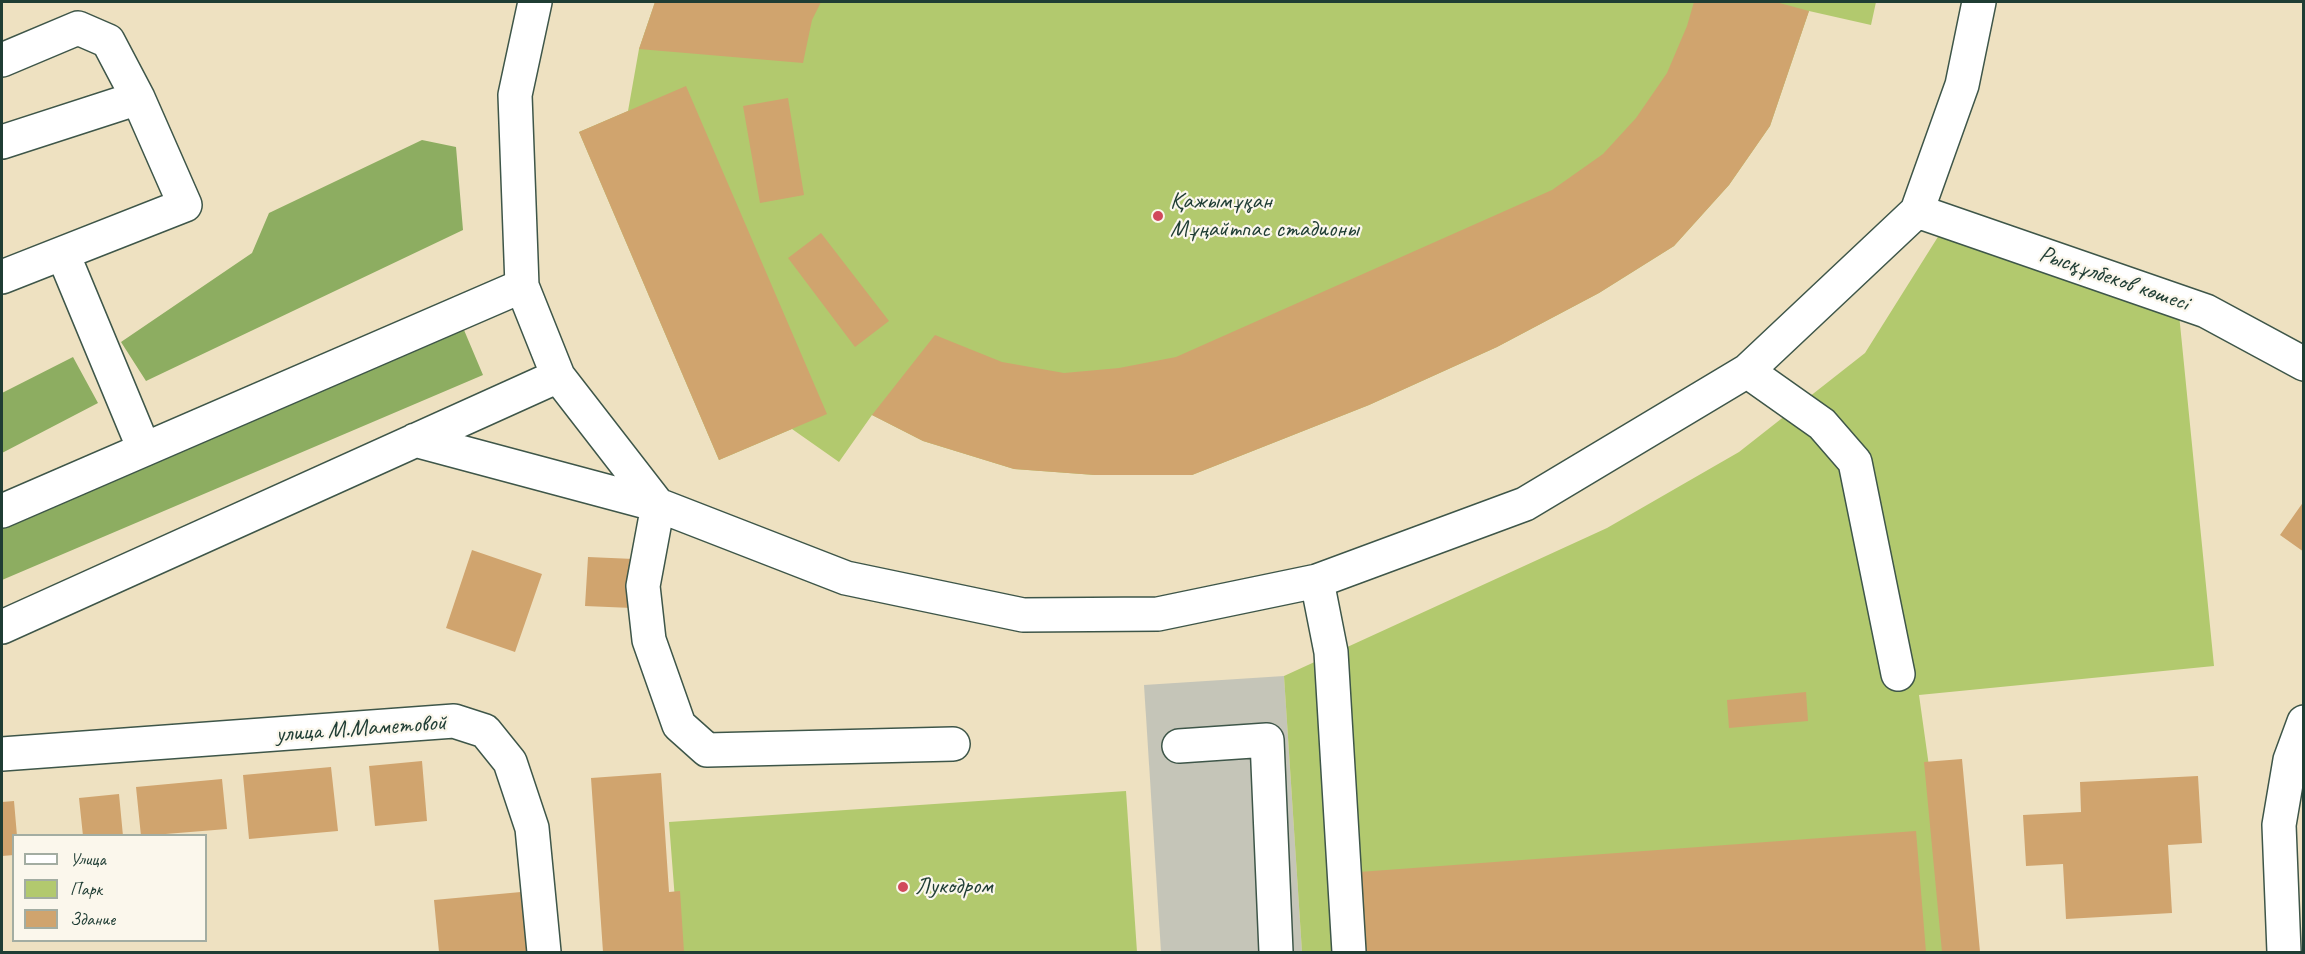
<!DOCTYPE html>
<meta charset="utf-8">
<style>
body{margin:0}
#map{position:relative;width:2305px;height:954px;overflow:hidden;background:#eee1c1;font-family:Caveat,sans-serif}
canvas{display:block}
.frame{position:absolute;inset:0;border:3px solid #1f3d34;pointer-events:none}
.legend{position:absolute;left:12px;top:834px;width:195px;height:108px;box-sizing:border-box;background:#fbf7ec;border:2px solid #a3ada2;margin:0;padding:8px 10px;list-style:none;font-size:18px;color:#1f3d34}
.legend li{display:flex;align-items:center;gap:12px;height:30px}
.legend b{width:30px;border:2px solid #a3ada2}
</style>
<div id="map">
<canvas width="2305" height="954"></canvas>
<div class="frame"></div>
<ul class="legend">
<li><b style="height:8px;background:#fff"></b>Улица</li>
<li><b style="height:16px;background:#b2c96e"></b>Парк</li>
<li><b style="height:16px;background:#d0a46e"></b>Здание</li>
</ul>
</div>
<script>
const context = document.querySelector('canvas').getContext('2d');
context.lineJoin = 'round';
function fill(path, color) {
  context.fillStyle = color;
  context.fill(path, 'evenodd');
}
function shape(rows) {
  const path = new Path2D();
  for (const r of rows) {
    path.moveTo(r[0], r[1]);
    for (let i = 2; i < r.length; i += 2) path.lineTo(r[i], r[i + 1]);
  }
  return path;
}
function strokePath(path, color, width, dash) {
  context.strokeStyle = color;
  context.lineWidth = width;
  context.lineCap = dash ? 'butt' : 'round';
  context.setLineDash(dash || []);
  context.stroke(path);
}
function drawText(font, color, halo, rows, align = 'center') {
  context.font = font + ' Caveat,sans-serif';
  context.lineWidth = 4.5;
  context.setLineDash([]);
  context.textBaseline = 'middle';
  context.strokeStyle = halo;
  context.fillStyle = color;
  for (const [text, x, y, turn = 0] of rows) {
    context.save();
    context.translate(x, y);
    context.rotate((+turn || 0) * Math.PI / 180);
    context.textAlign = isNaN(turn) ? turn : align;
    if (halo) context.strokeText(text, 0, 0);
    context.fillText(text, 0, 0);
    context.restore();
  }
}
fill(shape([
 [1284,676,1302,952,1161,952,1144,685]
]), '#c5c5b8');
fill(shape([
 [655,2,1876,2,1871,25,1809,11,1770,126,1729,185,1674,246,1599,293,1497,347,1369,405,1192,475,1095,475,1014,469,923,441,872,415,839,462,792,429,719,460,579,132,628,111,639,49],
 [1941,232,2179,314,2214,666,1919,695,1955,952,1302,952,1284,676,1607,528,1739,452,1865,353],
 [1126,791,1137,952,679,952,669,822]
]), '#b2c96e');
fill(shape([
 [422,140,456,147,463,230,146,381,121,342,252,253,269,213],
 [464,330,483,375,2,580,2,522],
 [73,357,98,403,2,453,2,393]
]), '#8dad61');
fill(shape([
 [655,2,821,2,812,20,803,63,639,49],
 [1694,2,1776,2,1809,11,1770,126,1729,185,1674,246,1599,293,1497,347,1369,405,1192,475,1095,475,1014,469,923,441,872,415,935,335,1002,362,1064,373,1119,368,1176,357,1552,190,1603,154,1636,118,1667,73,1687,26],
 [686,86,827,414,719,460,579,132],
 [788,98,804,195,760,203,743,106],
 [821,233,889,321,855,347,788,258],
 [2304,501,2304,552,2280,535],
 [472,550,542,574,515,652,446,628],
 [588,557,634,559,632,608,585,606],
 [1806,692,1808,721,1729,728,1727,700],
 [1962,759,1980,952,1942,952,1924,762],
 [422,761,427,821,375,826,369,766],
 [331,767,338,831,249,839,243,775],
 [661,773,669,892,680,891,684,952,603,952,591,778],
 [2198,776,2202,843,2168,845,2172,913,2066,919,2063,864,2026,866,2023,815,2081,812,2080,782],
 [222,779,227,829,141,836,136,787],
 [119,794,123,836,83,836,79,798],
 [14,801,17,836,14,836,14,855,2,856,2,802],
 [1916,831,1926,952,1365,952,1359,872],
 [521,892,527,952,439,952,434,900]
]), '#d0a46e');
const minor = shape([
 [535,2,515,95,522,286,558,376,658,505,846,578,1023,615,1158,614,1317,581,1525,504,1747,371,1917,211,1962,85,1979,2],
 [2,60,78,28,108,41,138,98,185,205,2,277],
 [2,142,138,98],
 [1917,211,2206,311,2304,364],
 [63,254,144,449],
 [1747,371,1822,424,1855,462,1898,674],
 [415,440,658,505,643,586,649,640,679,725,707,750,953,744],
 [2,511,522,286],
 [1317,581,1331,652,1349,952],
 [2,627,558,376],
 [1179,746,1267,740,1276,952],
 [2,754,454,721,485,731,510,762,532,828,544,952],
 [2284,952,2279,825,2290,760,2304,722]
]);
strokePath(minor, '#3e5649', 36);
strokePath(minor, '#fff', 33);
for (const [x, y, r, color] of [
 [1158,216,6,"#d1495b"],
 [903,887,6,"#d1495b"]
]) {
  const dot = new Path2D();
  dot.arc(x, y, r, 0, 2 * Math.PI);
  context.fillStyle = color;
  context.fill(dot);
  strokePath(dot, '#fbf7ec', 2);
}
drawText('24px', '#1f3d34', '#fbf7ec', [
 ["Қажымұқан",1170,202],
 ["Мұңайтпас стадионы",1170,230],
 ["Лукодром",915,887]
], 'left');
drawText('24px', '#1f3d34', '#fbf7ec', [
 ["Рысқұлбеков көшесі",2114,279,19],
 ["улица М.Маметовой",361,729,-4]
]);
</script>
